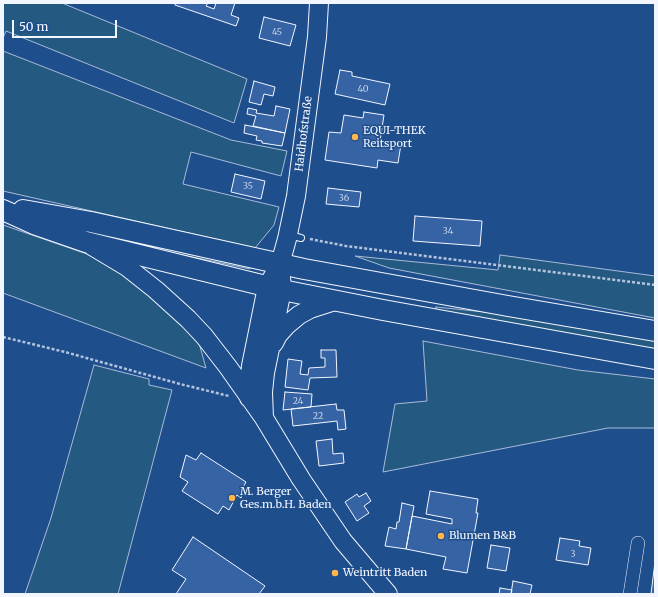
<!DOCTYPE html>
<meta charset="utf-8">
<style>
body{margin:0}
#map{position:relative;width:658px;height:597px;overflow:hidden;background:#1f4e8c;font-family:Merriweather,serif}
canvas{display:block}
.frame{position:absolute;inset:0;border:4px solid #f2f6ff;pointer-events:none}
.scale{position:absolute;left:12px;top:20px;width:105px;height:18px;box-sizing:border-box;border:2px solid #f2f6ff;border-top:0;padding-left:5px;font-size:12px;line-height:14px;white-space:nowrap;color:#f2f6ff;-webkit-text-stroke:3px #1f4e8c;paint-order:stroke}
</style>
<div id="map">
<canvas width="658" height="597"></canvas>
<div class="frame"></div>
<div class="scale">50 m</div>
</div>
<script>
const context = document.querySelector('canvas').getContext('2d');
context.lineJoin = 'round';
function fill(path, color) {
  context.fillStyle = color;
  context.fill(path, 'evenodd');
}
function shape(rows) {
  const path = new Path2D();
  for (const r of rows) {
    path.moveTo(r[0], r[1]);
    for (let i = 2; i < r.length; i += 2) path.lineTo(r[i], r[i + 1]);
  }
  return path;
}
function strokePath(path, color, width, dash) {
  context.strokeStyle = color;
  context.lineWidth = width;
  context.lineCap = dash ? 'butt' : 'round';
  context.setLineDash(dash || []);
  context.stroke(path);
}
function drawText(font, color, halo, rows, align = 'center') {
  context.font = font + ' Merriweather,serif';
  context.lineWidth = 3;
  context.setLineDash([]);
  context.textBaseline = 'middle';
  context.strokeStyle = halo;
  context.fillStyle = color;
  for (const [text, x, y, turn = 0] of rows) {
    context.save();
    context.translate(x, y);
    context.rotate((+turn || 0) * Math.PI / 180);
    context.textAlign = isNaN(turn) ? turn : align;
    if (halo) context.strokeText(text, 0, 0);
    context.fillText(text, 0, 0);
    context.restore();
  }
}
const green = shape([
 [3,3,62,3,247,79,234,123,6,31,3,38,3,3],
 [3,51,231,140,287,151,281,176,191,152,183,184,279,207,274,225,255,248,3,191,3,51],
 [3,225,87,254,125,274,197,336,206,368,3,293,3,225],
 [89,230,251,266,250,269,145,247,88,233,89,230],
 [500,255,655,276,655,318,389,268,355,256,498,270,500,255],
 [436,307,504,314,655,341,655,349,435,311,436,307],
 [423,341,578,370,655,379,655,428,608,428,383,472,395,404,427,401,423,341],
 [94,365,149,379,149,385,172,390,118,594,25,594,51,518,94,365]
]);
fill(green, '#245a82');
strokePath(green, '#a8bbd7', 1);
const building = shape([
 [175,3,208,3,206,6,214,9,216,3,235,3,231,15,239,18,236,26,175,5,175,3],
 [264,17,296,25,290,46,259,38,264,17],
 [340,70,352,72,352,76,390,84,385,105,335,94,340,70],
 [254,81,275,87,273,96,264,94,261,105,249,102,254,81],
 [276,106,290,109,285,133,253,126,256,116,247,114,248,108,257,110,256,113,274,116,276,106],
 [364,112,384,115,380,141,401,144,398,163,378,160,377,168,325,160,329,132,341,133,344,115,363,118,364,112],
 [245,125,285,133,282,146,262,143,262,141,256,140,257,136,244,133,245,125],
 [235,174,265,181,261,199,231,192,235,174],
 [328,188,361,192,359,207,326,204,328,188],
 [415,216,482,221,480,246,413,241,415,216],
 [321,350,336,350,337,377,310,378,308,390,285,387,288,359,302,361,300,374,308,375,309,368,325,367,325,358,321,358,321,350],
 [285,392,312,394,311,407,283,410,285,392],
 [336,404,337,410,344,410,346,429,338,430,337,421,293,426,291,409,336,404],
 [332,439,333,454,343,453,344,463,319,466,316,441,332,439],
 [201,453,246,482,242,489,244,490,241,498,237,495,229,510,223,506,218,514,182,491,188,482,180,477,186,455,196,460,201,453],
 [430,491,478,499,476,513,478,513,467,573,443,569,446,557,406,549,412,516,452,524,452,519,426,514,430,491],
 [366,493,371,501,364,506,369,513,357,521,345,502,357,494,359,497,366,493],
 [402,503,414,506,406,549,385,546,389,527,396,529,397,522,399,522,402,503],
 [193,537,265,586,259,594,176,594,186,579,172,570,193,537],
 [560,538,580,541,579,546,591,548,588,565,556,560,560,538],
 [491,545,510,548,506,571,487,568,491,545],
 [655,562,655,594,651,594,655,562],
 [513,581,532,585,530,594,511,594,513,581],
 [500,588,512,590,511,594,499,594,500,588]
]);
fill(building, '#3563a3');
strokePath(building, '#f2f6ff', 1);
const lane = shape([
 [289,235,301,238]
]);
const street = shape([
 [630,594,638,543]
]);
const secondary = shape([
 [92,246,127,267,156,290,188,319,204,336,228,367,264,418,301,479,343,541,388,594],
 [274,343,278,335,287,325,299,315,310,309,335,301],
 [249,398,249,382,251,366,267,287,280,264,287,239,296,196,317,37,319,3],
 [264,418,263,392,265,373,282,290,281,277]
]);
const primary = shape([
 [3,210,34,224,86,242,282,290,383,310,655,359],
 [23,210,91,222,304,269,508,306,655,331]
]);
strokePath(lane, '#f2f6ff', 8);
strokePath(street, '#f2f6ff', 14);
strokePath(secondary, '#f2f6ff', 20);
strokePath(primary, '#f2f6ff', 22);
strokePath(shape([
 [310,239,346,246,655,285],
 [3,337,65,352,180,384,229,396]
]), '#b3c4dc', 2.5, [3, 2]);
strokePath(lane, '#1f4e8c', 6);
strokePath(street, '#1f4e8c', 13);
strokePath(secondary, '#1f4e8c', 18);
strokePath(primary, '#1f4e8c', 20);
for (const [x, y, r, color] of [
 [355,137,4,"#ffb74d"],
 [232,498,4,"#ffb74d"],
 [441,536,4,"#ffb74d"],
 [335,573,4,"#ffb74d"]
]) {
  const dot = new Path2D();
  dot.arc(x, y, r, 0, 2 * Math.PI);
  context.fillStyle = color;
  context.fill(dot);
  strokePath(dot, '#1f4e8c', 1.5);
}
drawText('9px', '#c3d1e8', null, [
 ["45",277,32],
 ["40",363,89],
 ["35",248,186],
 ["36",344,198],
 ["34",448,231],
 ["24",298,401],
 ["22",318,416],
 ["3",573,554]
]);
drawText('11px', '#f2f6ff', '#1f4e8c', [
 ["EQUI-THEK",363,131],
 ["Reitsport",363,144],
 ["M. Berger",240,492],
 ["Ges.m.b.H. Baden",240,505],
 ["Blumen B&B",449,536],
 ["Weintritt Baden",343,573]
], 'left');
drawText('11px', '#f2f6ff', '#1f4e8c', [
 ["Haidhofstraße",304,134,-83]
]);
</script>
